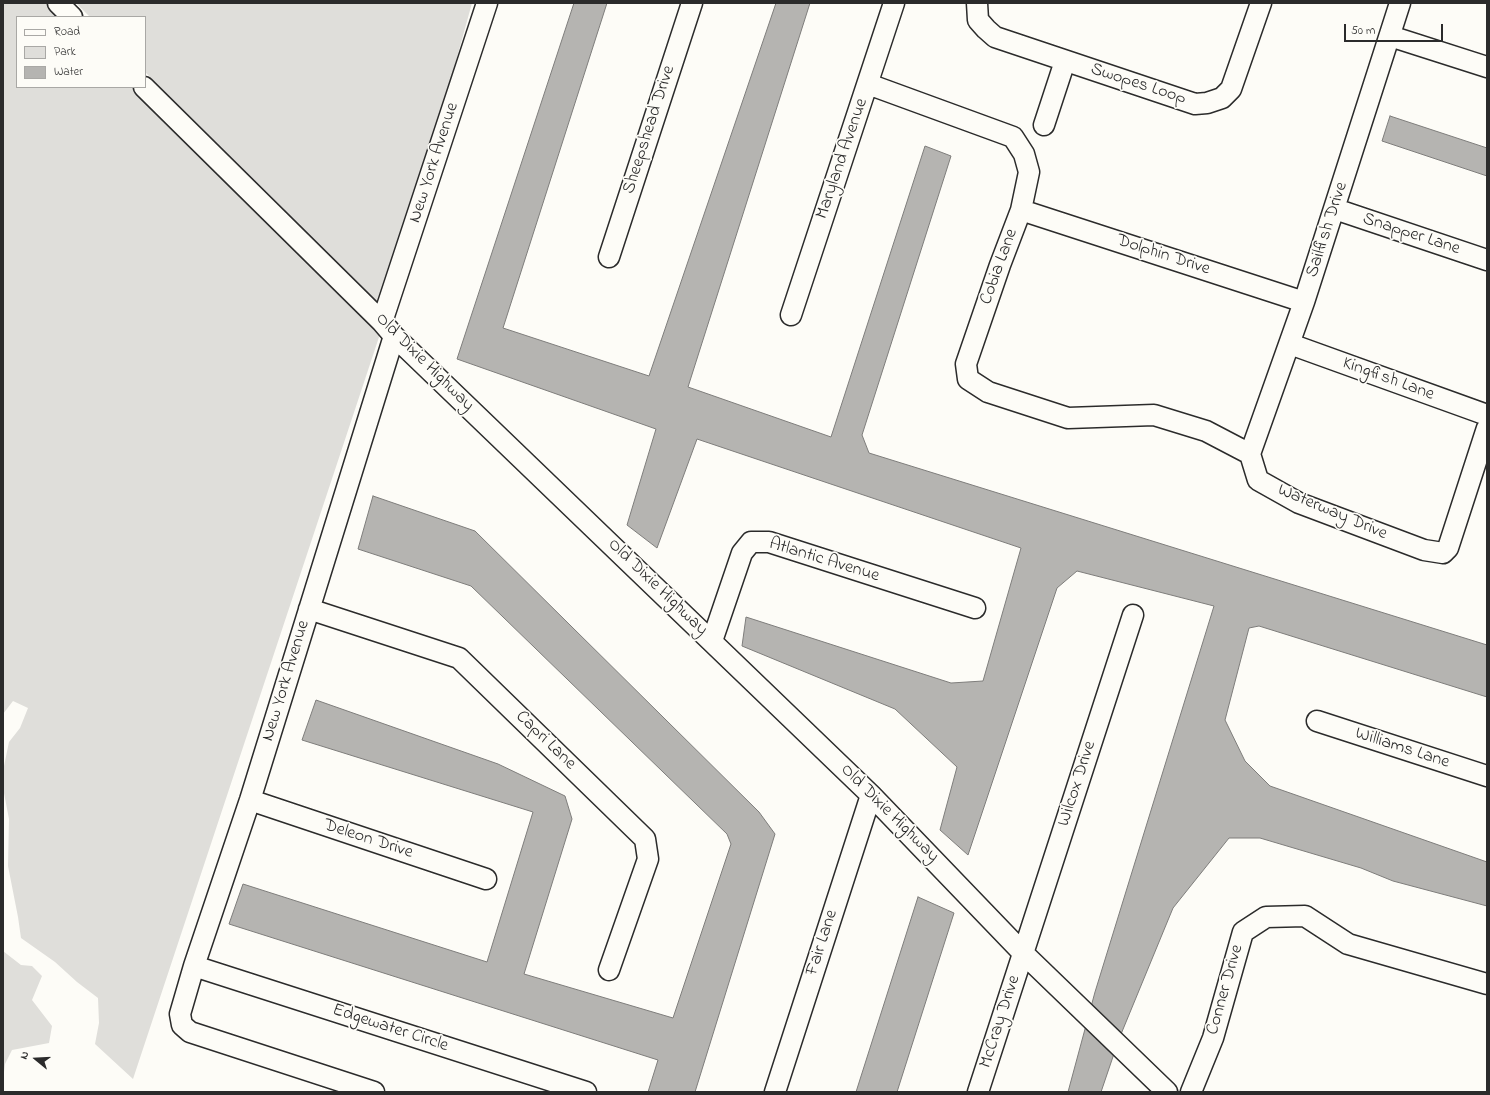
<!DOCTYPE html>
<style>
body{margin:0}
#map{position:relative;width:1490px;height:1095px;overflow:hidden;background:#fdfcf7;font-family:"Indie Flower",sans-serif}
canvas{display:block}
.frame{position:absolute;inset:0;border:4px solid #2b2b2b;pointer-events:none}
.legend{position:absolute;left:16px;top:16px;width:130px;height:72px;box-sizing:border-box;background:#fdfcf7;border:1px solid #a9a8a5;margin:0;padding:5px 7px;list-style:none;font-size:12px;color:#2b2b2b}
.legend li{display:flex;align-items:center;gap:8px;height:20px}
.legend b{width:20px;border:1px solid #a9a8a5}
.north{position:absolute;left:16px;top:1039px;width:40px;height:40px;-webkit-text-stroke:3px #fdfcf7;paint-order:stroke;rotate:288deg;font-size:11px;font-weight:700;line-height:16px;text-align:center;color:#2b2b2b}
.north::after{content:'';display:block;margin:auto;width:14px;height:18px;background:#2b2b2b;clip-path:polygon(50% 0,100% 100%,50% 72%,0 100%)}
.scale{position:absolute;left:1344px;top:24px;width:99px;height:18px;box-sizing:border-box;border:2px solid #2b2b2b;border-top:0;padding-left:5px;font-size:12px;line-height:14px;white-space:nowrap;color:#2b2b2b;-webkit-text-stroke:3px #fdfcf7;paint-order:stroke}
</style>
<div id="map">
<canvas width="1490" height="1095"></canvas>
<div class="frame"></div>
<ul class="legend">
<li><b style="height:5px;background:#fdfcf7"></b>Road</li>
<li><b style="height:11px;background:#dfdeda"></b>Park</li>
<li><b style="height:11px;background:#b5b4b1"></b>Water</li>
</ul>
<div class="north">N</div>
<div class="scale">50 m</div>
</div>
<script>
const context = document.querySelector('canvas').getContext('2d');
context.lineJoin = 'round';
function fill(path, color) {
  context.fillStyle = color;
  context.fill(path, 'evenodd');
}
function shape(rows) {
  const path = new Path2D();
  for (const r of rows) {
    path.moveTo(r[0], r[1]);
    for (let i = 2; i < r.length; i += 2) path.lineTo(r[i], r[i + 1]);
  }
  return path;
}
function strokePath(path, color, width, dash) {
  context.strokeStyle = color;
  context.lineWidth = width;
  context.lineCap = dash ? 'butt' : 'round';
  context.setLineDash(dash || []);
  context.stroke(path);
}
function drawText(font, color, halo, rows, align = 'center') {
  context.font = font + ' "Indie Flower",sans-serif';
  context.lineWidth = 3.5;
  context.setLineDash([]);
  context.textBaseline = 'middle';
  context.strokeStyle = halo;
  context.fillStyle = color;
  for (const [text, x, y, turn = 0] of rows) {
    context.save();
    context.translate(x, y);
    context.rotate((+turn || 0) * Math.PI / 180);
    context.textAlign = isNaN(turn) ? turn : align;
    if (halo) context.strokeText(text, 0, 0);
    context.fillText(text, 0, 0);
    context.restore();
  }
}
fill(shape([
 [3,3,48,3,62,17,17,17,17,87,134,87,381,331,133,1079,95,1044,99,1023,98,998,77,982,55,962,21,938,18,917,8,866,9,819,3,788,4,766,9,742,20,728,28,708,13,701,3,714],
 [76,3,472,3,433,144,378,309,281,212,284,209,145,72,145,17,90,17],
 [3,951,21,965,32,966,42,976,32,1000,52,1026,49,1043,12,1050,5,1064,3,1080]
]), '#dfdeda');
const water = shape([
 [574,3,607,3,503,328,649,376,776,3,810,3,688,387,831,437,925,146,951,156,862,435,869,453,1487,645,1487,697,1259,626,1249,628,1225,720,1245,761,1270,786,1487,862,1487,906,1393,881,1361,868,1260,838,1229,838,1173,908,1119,1039,1101,1092,1068,1092,1095,992,1214,606,1077,571,1057,588,968,855,940,830,957,767,895,709,742,646,746,617,951,683,983,681,1021,548,697,439,657,548,627,525,656,429,457,359,574,3],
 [1390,116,1487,148,1487,176,1382,141,1390,116],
 [373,496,475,531,759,812,775,834,695,1092,648,1092,658,1060,229,924,243,884,487,962,533,812,302,740,316,700,498,764,565,796,572,819,524,974,673,1018,731,844,727,834,471,586,358,549,373,496],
 [918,897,954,913,897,1092,856,1092,918,897]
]);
fill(water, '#b5b4b1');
strokePath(water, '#7e7d7b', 1);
const minor = shape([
 [58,3,72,17],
 [977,3,978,20,986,29,995,37,1195,104,1207,103,1222,98,1231,89,1261,3],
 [1390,36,1487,67],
 [868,84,1013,137,1024,154,1029,172,1021,210,1000,265,966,364,968,379,988,392,1068,418,1154,415,1206,431,1250,454,1258,480,1299,503,1424,550,1443,553,1448,548,1487,428],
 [144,87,382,322,394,336,871,795,1023,953,1167,1092],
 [1044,125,1065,61],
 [1335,209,1487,260],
 [1021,210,1304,302],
 [609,257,692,3],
 [791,315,894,3],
 [382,322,487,3],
 [1290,344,1487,415],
 [1250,454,1304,302,1400,3],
 [309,609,459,658,645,839,648,859,609,970],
 [712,641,742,553,751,542,769,542,975,608],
 [1317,721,1487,776],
 [250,800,486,879],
 [194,966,586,1092],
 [374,1092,190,1032,182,1025,180,1014,194,966,250,800,394,336],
 [775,1092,871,795],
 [978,1092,1133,615],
 [1191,1092,1213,1038,1243,932,1266,917,1305,916,1348,944,1487,984]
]);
strokePath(minor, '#2b2b2b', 23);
strokePath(minor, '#fdfcf7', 20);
drawText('18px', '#2b2b2b', '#fdfcf7', [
 ["Swopes Loop",1138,85,18],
 ["Sheepshead Drive",650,130,-72],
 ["Maryland Avenue",843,159,-71],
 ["New York Avenue",435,163,-72],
 ["Sailfish Drive",1328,230,-72],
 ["Snapper Lane",1411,235,18],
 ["Dolphin Drive",1163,256,18],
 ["Cobia Lane",1000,267,-70],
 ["Old Dixie Highway",424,363,45],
 ["Kingfish Lane",1388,380,20],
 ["Waterway Drive",1332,513,23],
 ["Atlantic Avenue",824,561,17],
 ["Old Dixie Highway",657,588,44],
 ["New York Avenue",287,681,-73],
 ["Capri Lane",545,741,44],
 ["Williams Lane",1402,749,18],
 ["Wilcox Drive",1078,784,-72],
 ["Old Dixie Highway",889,814,45],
 ["Deleon Drive",368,840,18],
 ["Fair Lane",823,943,-72],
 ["Conner Drive",1226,990,-74],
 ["McCray Drive",1001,1022,-72],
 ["Edgewater Circle",390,1029,18]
]);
</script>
